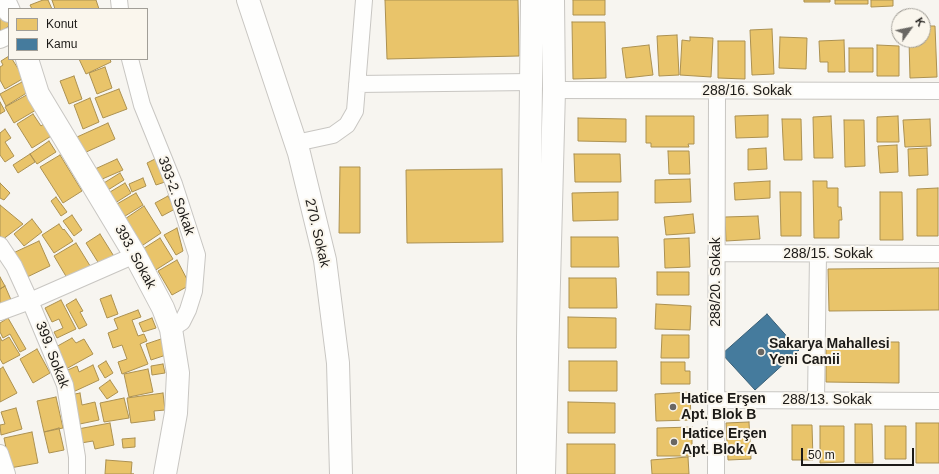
<!DOCTYPE html>
<meta charset="utf-8">
<style>
body{margin:0}
#map{position:relative;width:939px;height:474px;overflow:hidden;background:#f7f5f0;font-family:Arial,sans-serif}
canvas{display:block}
.legend{position:absolute;left:8px;top:8px;width:140px;height:52px;box-sizing:border-box;background:#faf6ed;border:1px solid #a19e97;margin:0;padding:5px 7px;list-style:none;font-size:12px;color:#1c1a17}
.legend li{display:flex;align-items:center;gap:8px;height:20px}
.legend b{width:20px;border:1px solid #a19e97}
.north{position:absolute;left:891px;top:8px;width:40px;height:40px;box-sizing:border-box;background:#faf6ed;border:1px solid #a19e97;border-radius:50%;rotate:57deg;font-size:11px;font-weight:700;line-height:16px;text-align:center;color:#1c1a17}
.north::after{content:'';display:block;margin:auto;width:14px;height:18px;background:#696763;clip-path:polygon(50% 0,100% 100%,50% 72%,0 100%)}
.scale{position:absolute;left:801px;top:448px;width:113px;height:18px;box-sizing:border-box;border:2px solid #1c1a17;border-top:0;padding-left:5px;font-size:12px;line-height:14px;white-space:nowrap;color:#1c1a17;-webkit-text-stroke:3px #faf6ed;paint-order:stroke}
</style>
<div id="map">
<canvas width="939" height="474"></canvas>
<ul class="legend">
<li><b style="height:11px;background:#e9c46a"></b>Konut</li>
<li><b style="height:11px;background:#457b9d"></b>Kamu</li>
</ul>
<div class="north">K</div>
<div class="scale">50 m</div>
</div>
<script>
const context = document.querySelector('canvas').getContext('2d');
context.lineJoin = 'round';
function fill(path, color) {
  context.fillStyle = color;
  context.fill(path, 'evenodd');
}
function shape(rows) {
  const path = new Path2D();
  for (const r of rows) {
    path.moveTo(r[0], r[1]);
    for (let i = 2; i < r.length; i += 2) path.lineTo(r[i], r[i + 1]);
  }
  return path;
}
function strokePath(path, color, width, dash) {
  context.strokeStyle = color;
  context.lineWidth = width;
  context.lineCap = dash ? 'butt' : 'round';
  context.setLineDash(dash || []);
  context.stroke(path);
}
function drawText(font, color, halo, rows, align = 'center') {
  context.font = font + ' Arial,sans-serif';
  context.lineWidth = 4;
  context.setLineDash([]);
  context.textBaseline = 'middle';
  context.strokeStyle = halo;
  context.fillStyle = color;
  for (const [text, x, y, turn = 0] of rows) {
    context.save();
    context.translate(x, y);
    context.rotate((+turn || 0) * Math.PI / 180);
    context.textAlign = isNaN(turn) ? turn : align;
    if (halo) context.strokeText(text, 0, 0);
    context.fillText(text, 0, 0);
    context.restore();
  }
}
const homes = shape([
 [43,0,48,0,52,9,32,9,30,5,43,0],
 [52,0,96,0,99,9,55,9,52,0],
 [385,0,518,0,519,56,387,59,385,0],
 [573,0,605,0,605,15,573,15,573,0],
 [804,0,830,0,830,2,804,2,804,0],
 [835,0,868,0,868,4,835,4,835,0],
 [871,0,893,0,893,6,871,7,871,0],
 [0,9,9,23,9,26,0,32,0,9],
 [572,22,605,22,606,78,573,79,572,22],
 [923,26,935,26,937,77,910,78,909,40,923,40,923,26],
 [772,29,774,74,752,75,750,30,772,29],
 [677,35,679,75,659,76,657,36,677,35],
 [690,37,713,38,711,77,680,75,682,40,690,41,690,37],
 [780,37,807,38,806,69,779,68,780,37],
 [844,40,845,72,828,72,828,62,820,62,819,41,844,40],
 [718,41,745,41,745,79,718,78,718,41],
 [649,45,653,75,626,78,622,48,649,45],
 [877,45,899,46,899,76,877,76,877,45],
 [849,48,873,48,873,72,849,72,849,48],
 [9,56,9,59,12,59,24,78,5,89,0,80,0,67,3,65,1,61,9,56],
 [79,59,110,59,111,62,86,74,79,59],
 [105,67,112,88,97,94,89,73,105,67],
 [74,76,82,99,69,104,60,81,74,76],
 [22,82,28,92,6,106,0,94,22,82],
 [119,89,127,109,103,118,95,98,119,89],
 [32,92,41,107,14,123,5,107,32,92],
 [90,98,99,122,83,129,74,105,90,98],
 [0,102,5,111,0,114,0,102],
 [33,114,41,126,48,120,56,133,32,148,17,124,33,114],
 [768,115,768,137,736,138,735,116,768,115],
 [646,116,694,116,694,144,688,144,689,147,651,147,651,143,646,143,646,116],
 [831,116,833,158,814,158,813,117,831,116],
 [898,116,899,142,877,142,877,117,898,116],
 [578,118,626,119,626,142,578,141,578,118],
 [782,119,801,119,802,160,784,160,782,119],
 [930,119,931,146,905,147,903,120,930,119],
 [844,120,864,120,865,166,845,167,844,120],
 [108,123,115,139,84,153,77,137,108,123],
 [5,129,11,138,5,142,14,156,5,162,0,155,0,133,5,129],
 [49,141,56,152,37,164,30,154,49,141],
 [897,145,898,172,880,173,878,146,897,145],
 [766,148,767,169,748,170,748,149,766,148],
 [927,148,928,175,909,176,908,149,927,148],
 [668,151,689,151,690,174,669,174,668,151],
 [30,154,35,162,18,173,13,165,30,154],
 [574,154,620,154,621,182,575,182,574,154],
 [60,155,82,191,63,203,40,167,60,155],
 [117,159,123,170,100,180,95,169,117,159],
 [155,159,165,182,156,185,147,163,155,159],
 [340,167,360,167,360,233,339,233,340,167],
 [502,169,503,242,407,243,406,170,502,169],
 [120,173,124,180,103,193,99,186,120,173],
 [143,178,146,186,132,192,129,184,143,178],
 [690,179,691,202,655,203,655,180,690,179],
 [770,181,770,198,735,200,734,183,770,181],
 [813,181,827,181,827,188,838,188,838,207,841,207,842,220,839,220,839,238,814,238,813,181],
 [0,183,10,193,4,200,0,198,0,183],
 [125,183,131,193,112,205,105,195,125,183],
 [938,188,938,236,917,236,917,189,938,188],
 [618,192,618,220,573,221,572,193,618,192],
 [780,192,801,192,801,236,781,236,780,192],
 [880,192,902,192,903,240,880,240,880,192],
 [136,193,143,205,117,221,110,208,136,193],
 [168,196,175,209,162,216,155,203,168,196],
 [56,197,67,212,61,216,51,201,56,197],
 [0,205,23,224,2,240,0,239,0,205],
 [144,206,161,233,140,247,122,221,144,206],
 [693,214,695,233,666,235,664,217,693,214],
 [72,215,82,230,74,236,63,221,72,215],
 [758,216,760,239,726,241,725,217,758,216],
 [32,219,42,232,24,246,14,234,32,219],
 [59,224,63,230,64,229,73,241,54,253,42,235,59,224],
 [177,228,183,251,176,255,164,235,177,228],
 [100,234,115,258,101,267,86,243,100,234],
 [571,237,618,237,619,267,571,267,571,237],
 [160,238,173,259,151,273,138,252,160,238],
 [689,238,690,267,665,268,664,239,689,238],
 [39,241,50,266,23,279,11,254,39,241],
 [76,243,92,269,70,283,54,256,76,243],
 [177,260,190,285,172,295,158,271,177,260],
 [939,268,939,310,829,311,828,269,939,268],
 [657,272,689,272,689,295,657,295,657,272],
 [0,277,5,286,0,289,0,277],
 [569,278,616,278,617,308,569,308,569,278],
 [5,286,12,302,0,308,0,289,5,286],
 [111,295,118,314,107,318,100,299,111,295],
 [76,299,83,311,80,312,87,325,79,329,66,305,76,299],
 [61,300,76,329,57,338,54,332,63,328,59,319,52,322,45,308,61,300],
 [656,304,691,306,690,330,655,329,656,304],
 [138,310,141,317,132,320,138,336,144,334,147,341,140,344,148,364,122,374,118,362,127,359,122,345,113,348,108,333,118,329,114,319,138,310],
 [568,317,616,318,616,348,568,348,568,317],
 [8,318,26,349,20,352,10,334,3,338,0,332,0,323,8,318],
 [152,318,156,328,143,332,139,323,152,318],
 [662,335,689,335,689,358,661,358,662,335],
 [0,337,2,341,9,337,20,355,3,364,0,359,0,337],
 [72,338,76,343,84,339,93,354,66,369,54,348,72,338],
 [161,339,166,355,151,360,146,344,161,339],
 [826,342,899,342,899,383,826,382,826,342],
 [37,349,50,373,33,383,20,359,37,349],
 [106,361,113,373,105,378,98,366,106,361],
 [569,361,617,361,617,391,569,391,569,361],
 [661,362,685,362,685,371,690,371,690,384,661,384,661,362],
 [163,364,165,373,152,375,151,366,163,364],
 [93,365,99,380,73,392,63,372,77,366,79,372,93,365],
 [3,367,17,393,0,402,0,369,3,367],
 [148,369,153,392,129,397,124,374,148,369],
 [110,380,118,392,107,399,99,388,110,380],
 [690,392,691,420,656,421,655,394,690,392],
 [80,393,82,405,95,402,99,420,75,425,70,395,80,393],
 [163,393,165,410,154,411,155,420,131,423,127,398,163,393],
 [56,397,63,428,44,432,37,401,56,397],
 [124,398,129,418,104,422,100,403,124,398],
 [568,402,615,403,615,433,568,433,568,402],
 [16,408,22,429,1,435,0,425,5,424,1,412,16,408],
 [749,422,751,459,728,460,726,423,749,422],
 [110,423,114,445,95,449,93,441,81,443,78,429,110,423],
 [916,423,939,423,939,463,916,463,916,423],
 [855,424,872,424,873,463,855,463,855,424],
 [792,425,812,425,813,460,792,460,792,425],
 [820,426,844,426,844,462,820,463,820,426],
 [885,426,906,426,906,459,885,459,885,426],
 [692,427,692,456,657,456,657,428,692,427],
 [59,428,64,450,49,453,44,432,59,428],
 [32,432,38,463,10,468,4,438,32,432],
 [135,438,135,447,123,448,122,439,135,438],
 [567,444,615,444,615,474,567,474,567,444],
 [688,457,689,474,652,474,651,460,688,457],
 [106,460,132,462,131,474,134,474,105,474,106,460]
]);
fill(homes, '#e9c46a');
strokePath(homes, '#ac9151', 1);
const public = shape([
 [767,314,799,350,755,390,722,354,767,314]
]);
fill(public, '#457b9d');
strokePath(public, '#395e75', 1);
const street = shape([
 [119,0,120,9],
 [0,40,9,36],
 [130,59,142,105,174,184,197,255,194,291,188,310,182,322,171,329],
 [357,84,531,82],
 [554,90,939,91],
 [296,143,333,135,347,125,355,111,364,0],
 [0,245,14,266,30,301,65,385,77,457,77,474],
 [716,253,939,254],
 [0,312,30,301,135,255],
 [716,400,939,401],
 [816,400,818,254],
 [0,453,7,474],
 [716,474,717,91]
]);
const secondary = shape([
 [4,0,9,11],
 [248,0,299,153,325,260,338,363,341,474],
 [27,59,38,94,135,255,163,308,171,329,178,373,176,413,165,474],
 [528,474,528,338,532,0],
 [544,474,554,90,553,0]
]);
strokePath(street, '#c8c6c2', 18);
strokePath(secondary, '#c8c6c2', 24);
strokePath(street, '#fefefd', 16);
strokePath(secondary, '#fefefd', 22);
for (const [x, y, r, color] of [
 [761,352,4,"#696763"],
 [673,407,4,"#696763"],
 [674,442,4,"#696763"]
]) {
  const dot = new Path2D();
  dot.arc(x, y, r, 0, 2 * Math.PI);
  context.fillStyle = color;
  context.fill(dot);
  strokePath(dot, '#faf6ed', 1.5);
}
drawText('14px', '#1c1a17', '#faf6ed', [
 ["288/16. Sokak",747,91],
 ["393-2. Sokak",176,196,70],
 ["270. Sokak",317,233,77],
 ["288/15. Sokak",828,254],
 ["393. Sokak",135,257,61],
 ["288/20. Sokak",716,282,-90],
 ["399. Sokak",52,355,69],
 ["288/13. Sokak",827,400]
]);
drawText('bold 14px', '#1c1a17', '#faf6ed', [
 ["Sakarya Mahallesi",769,344],
 ["Yeni Camii",769,360],
 ["Hatice Erşen",681,399],
 ["Apt. Blok B",681,415],
 ["Hatice Erşen",682,434],
 ["Apt. Blok A",682,450]
], 'left');
</script>
